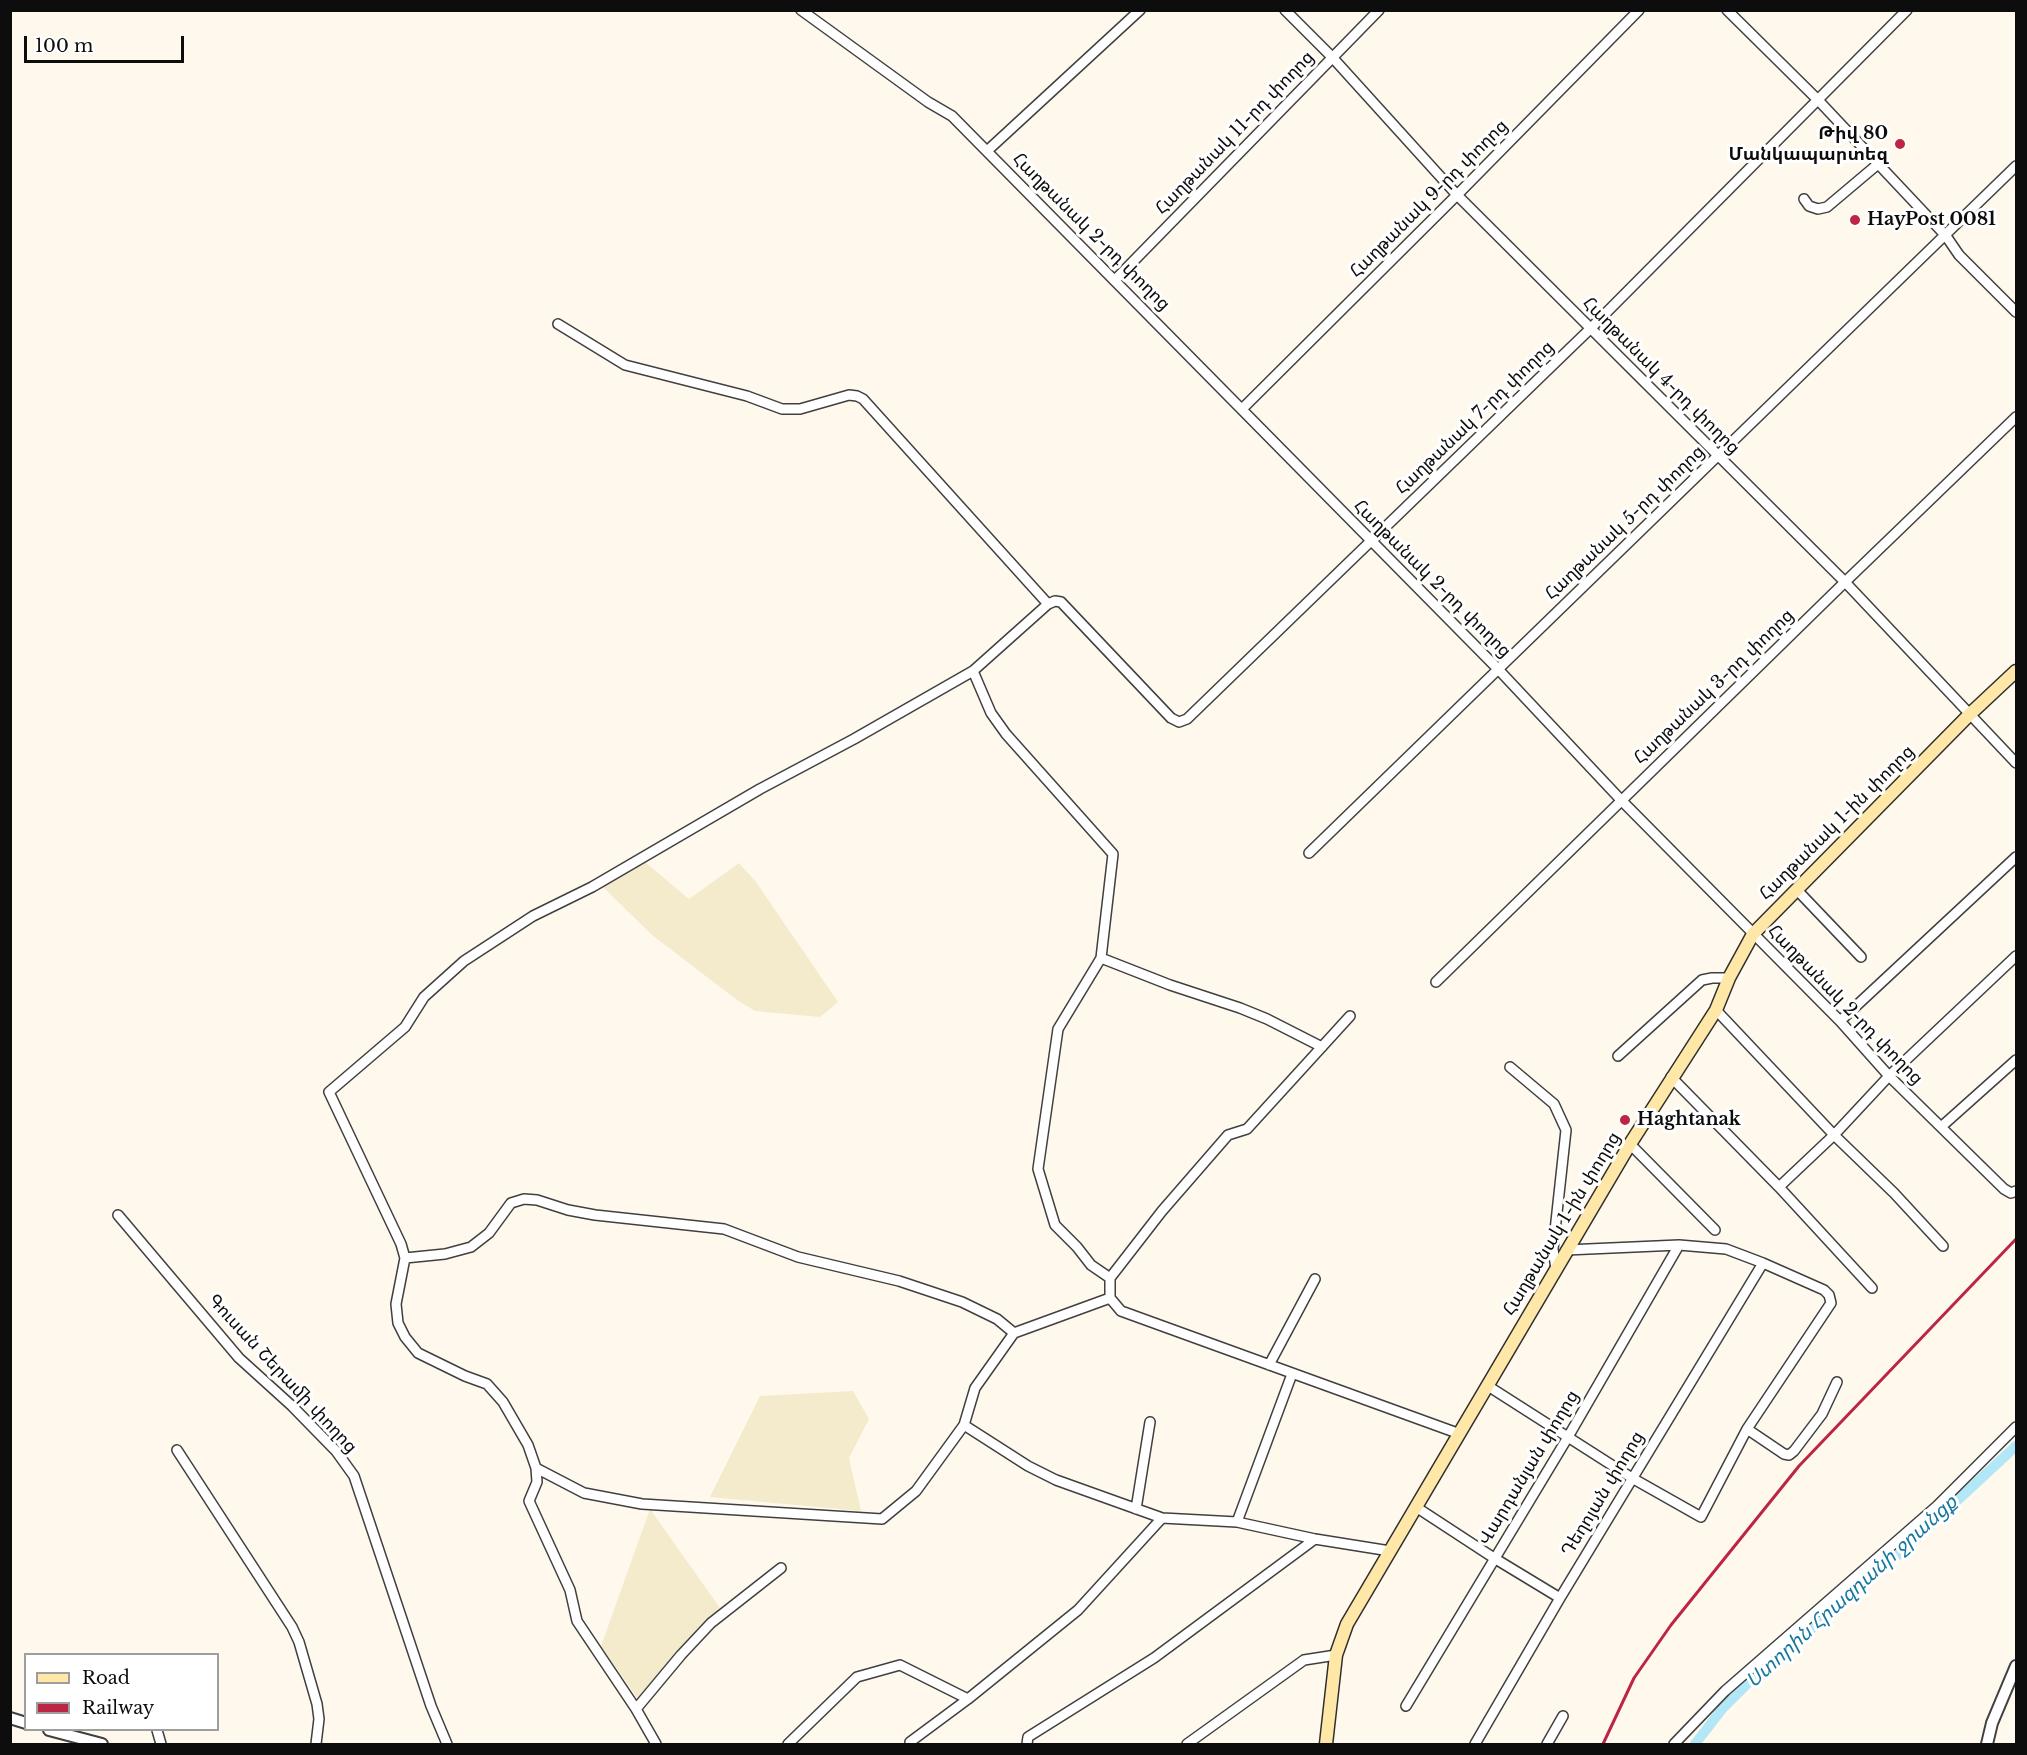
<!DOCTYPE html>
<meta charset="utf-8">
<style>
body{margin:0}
#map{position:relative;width:2027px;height:1755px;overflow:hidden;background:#fff8ec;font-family:"Libre Baskerville",serif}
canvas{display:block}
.frame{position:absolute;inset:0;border:12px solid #0d0d0d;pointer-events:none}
.legend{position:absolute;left:24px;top:1653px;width:195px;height:78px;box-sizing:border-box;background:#fff;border:2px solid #9e9e9e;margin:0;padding:8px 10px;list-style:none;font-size:18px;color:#0d0d0d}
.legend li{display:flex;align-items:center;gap:12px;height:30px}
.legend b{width:30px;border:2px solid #9e9e9e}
.scale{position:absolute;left:24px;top:36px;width:160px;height:27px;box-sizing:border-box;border:3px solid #0d0d0d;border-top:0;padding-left:8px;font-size:18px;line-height:21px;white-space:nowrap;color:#0d0d0d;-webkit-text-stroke:4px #fff;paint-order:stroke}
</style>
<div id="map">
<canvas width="2027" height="1755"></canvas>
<div class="frame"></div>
<ul class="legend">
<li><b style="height:8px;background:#ffe7a7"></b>Road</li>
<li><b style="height:8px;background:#bc2544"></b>Railway</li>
</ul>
<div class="scale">100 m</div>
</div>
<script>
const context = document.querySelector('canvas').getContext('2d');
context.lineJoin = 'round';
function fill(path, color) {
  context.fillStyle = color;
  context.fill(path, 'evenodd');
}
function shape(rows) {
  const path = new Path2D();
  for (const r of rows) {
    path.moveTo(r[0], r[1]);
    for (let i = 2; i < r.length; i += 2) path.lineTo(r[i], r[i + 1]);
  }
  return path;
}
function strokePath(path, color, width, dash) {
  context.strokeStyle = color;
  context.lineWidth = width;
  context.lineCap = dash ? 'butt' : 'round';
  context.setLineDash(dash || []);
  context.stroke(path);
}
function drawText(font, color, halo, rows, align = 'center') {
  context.font = font + ' "Libre Baskerville","Noto Sans Armenian",serif';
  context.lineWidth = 6;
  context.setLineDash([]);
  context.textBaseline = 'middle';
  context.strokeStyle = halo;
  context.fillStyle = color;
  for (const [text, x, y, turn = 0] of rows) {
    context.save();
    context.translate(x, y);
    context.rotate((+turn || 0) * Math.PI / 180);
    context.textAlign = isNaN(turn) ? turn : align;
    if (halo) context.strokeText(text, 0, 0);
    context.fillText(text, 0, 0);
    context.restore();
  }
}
fill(shape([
 [645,862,689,899,739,863,756,882,838,1002,820,1017,755,1011,737,1000,652,935,600,884],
 [853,1391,869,1419,849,1458,861,1511,710,1497,760,1396],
 [650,1509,720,1608,638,1699,601,1646]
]), '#f4ebcd');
strokePath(shape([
 [1695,1744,1723,1708,1746,1685,1906,1548,2016,1446]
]), '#b1e7f6', 10);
const minor = shape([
 [801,10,928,102,952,116,1497,668,1621,800,1840,1021,1889,1076,2004,1189,2011,1193,2016,1191],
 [1285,10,1332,57,1457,195,1845,582,2016,763],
 [1727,10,1818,100,1946,236,1959,255,2016,312],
 [987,151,1140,10],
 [1804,199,1809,206,1818,209,1827,207,1878,164],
 [1115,280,1379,10],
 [558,324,625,365,747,396,782,409,800,409,849,395,857,396,863,399,1048,604],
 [1242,409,1457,195,1639,10],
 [973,671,991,713,1006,734,1113,854,1101,958,1058,1029,1038,1169,1055,1225,1077,1247,1091,1265,1110,1278],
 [1309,853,2016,166],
 [1797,890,1861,957],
 [1101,958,1170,985,1240,1008,1267,1019,1322,1047],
 [1436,982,1845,582,2016,417],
 [1716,1010,1834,1135,1894,1193,1943,1246],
 [1350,1016,1247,1129,1228,1135,1162,1211,1110,1278,1110,1298,1121,1311,1460,1434],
 [1840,1021,2016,857],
 [1618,1056,1702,980,1712,978,1729,978],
 [1510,1067,1554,1104,1566,1130,1553,1249,1556,1269],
 [1671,1077,1779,1187,1872,1288],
 [1941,1127,2016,1060],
 [1630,1144,1715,1230],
 [1779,1187,1834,1135,1889,1076,2016,956],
 [118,1215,239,1358,292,1406,336,1451,354,1476,431,1706,447,1744],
 [405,1258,445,1254,471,1247,489,1233,511,1203,524,1199,537,1200,568,1210,595,1215,724,1229,798,1257,899,1281,962,1302,997,1319,1014,1333],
 [1269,1365,1315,1279],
 [1488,1386,1632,1478,1701,1517,1747,1429,1831,1303,1829,1295,1824,1290,1763,1263,1726,1249,1679,1245,1566,1250],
 [964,1425,1028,1466,1056,1480,1162,1518,1237,1522,1315,1539,1390,1551],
 [1747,1429,1784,1454,1789,1455,1794,1451,1822,1414,1837,1382],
 [177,1450,292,1627,299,1642,317,1704,319,1719,316,1744],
 [536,1468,584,1493,642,1504,882,1519,916,1491,964,1425,975,1388,1014,1333,1110,1298],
 [1416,1507,1494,1558,1560,1598],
 [1136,1509,1150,1422],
 [1237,1522,1292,1374],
 [1406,1706,1568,1437,1679,1245],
 [636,1709,681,1655,711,1623,781,1568],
 [157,1730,161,1744],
 [910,1742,968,1699],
 [656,1744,636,1709,577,1621,570,1590,529,1501,537,1482,536,1468,528,1445,503,1402,487,1384,465,1376,418,1353,405,1337,398,1323,396,1304,405,1258,401,1244,329,1092,405,1027,424,997,464,961,533,916,592,887,760,789,854,739,973,671,1048,604,1055,601,1061,602,1171,718,1179,722,1187,719,1590,329,1907,10],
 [788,1744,857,1677,900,1665,968,1699,1078,1610,1162,1518],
 [1027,1744,1028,1737,1154,1658,1315,1539],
 [1187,1744,1304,1660,1336,1655],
 [1475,1744,1560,1598,1763,1263],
 [1547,1744,1563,1716],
 [1674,1744,1725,1691,1937,1506,2016,1427]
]);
const tertiary = shape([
 [10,1718,26,1723],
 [49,1730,102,1744],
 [1987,1744,1992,1723,2016,1666]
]);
const secondary = shape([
 [1326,1744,1336,1655,1347,1624,1630,1144,1716,1010,1729,978,1753,934,1969,715,2016,671]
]);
strokePath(minor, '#404040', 12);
strokePath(tertiary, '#404040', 14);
strokePath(secondary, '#2f2f2f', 15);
strokePath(minor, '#fff', 9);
strokePath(tertiary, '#fff', 10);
strokePath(secondary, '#ffe7a7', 12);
strokePath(shape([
 [1603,1744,1634,1678,1671,1625,1799,1466,2016,1239]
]), '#bc2544', 3);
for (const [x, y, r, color] of [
 [1900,144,6,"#bc2544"],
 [1855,220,6,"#bc2544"],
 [1625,1120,6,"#bc2544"]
]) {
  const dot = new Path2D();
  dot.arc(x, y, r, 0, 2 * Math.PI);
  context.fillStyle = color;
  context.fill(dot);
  strokePath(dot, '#fff', 2);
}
drawText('18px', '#0d0d0d', '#fff', [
 ["Հաղթանակ 11-րդ փողոց",1235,133,-46],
 ["Հաղթանակ 9-րդ փողոց",1429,199,-45],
 ["Հաղթանակ 2-րդ փողոց",1091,232,45],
 ["Հաղթանակ 4-րդ փողոց",1661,376,45],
 ["Հաղթանակ 7-րդ փողոց",1475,418,-44],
 ["Հաղթանակ 5-րդ փողոց",1625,523,-44],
 ["Հաղթանակ 2-րդ փողոց",1432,579,45],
 ["Հաղթանակ 3-րդ փողոց",1714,687,-44],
 ["Հաղթանակ 1-ին փողոց",1837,823,-45],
 ["Հաղթանակ 2-րդ փողոց",1845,1005,46],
 ["Հաղթանակ 1-ին փողոց",1562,1224,-59],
 ["Գուսան Շերամի փողոց",282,1374,47],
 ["Վարդանյան փողոց",1529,1468,-59],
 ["Դեղոյան փողոց",1603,1494,-59]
]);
drawText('bold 18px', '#0d0d0d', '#fff', [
 ["Թիվ 80",1888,134,"right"],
 ["Մանկապարտեզ",1888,155,"right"],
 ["HayPost 0081",1867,220],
 ["Haghtanak",1637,1120]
], 'left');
drawText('italic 20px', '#16789e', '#fff', [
 ["Ստորին Հրազդանի ջրանցք",1852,1592,-42]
]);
</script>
